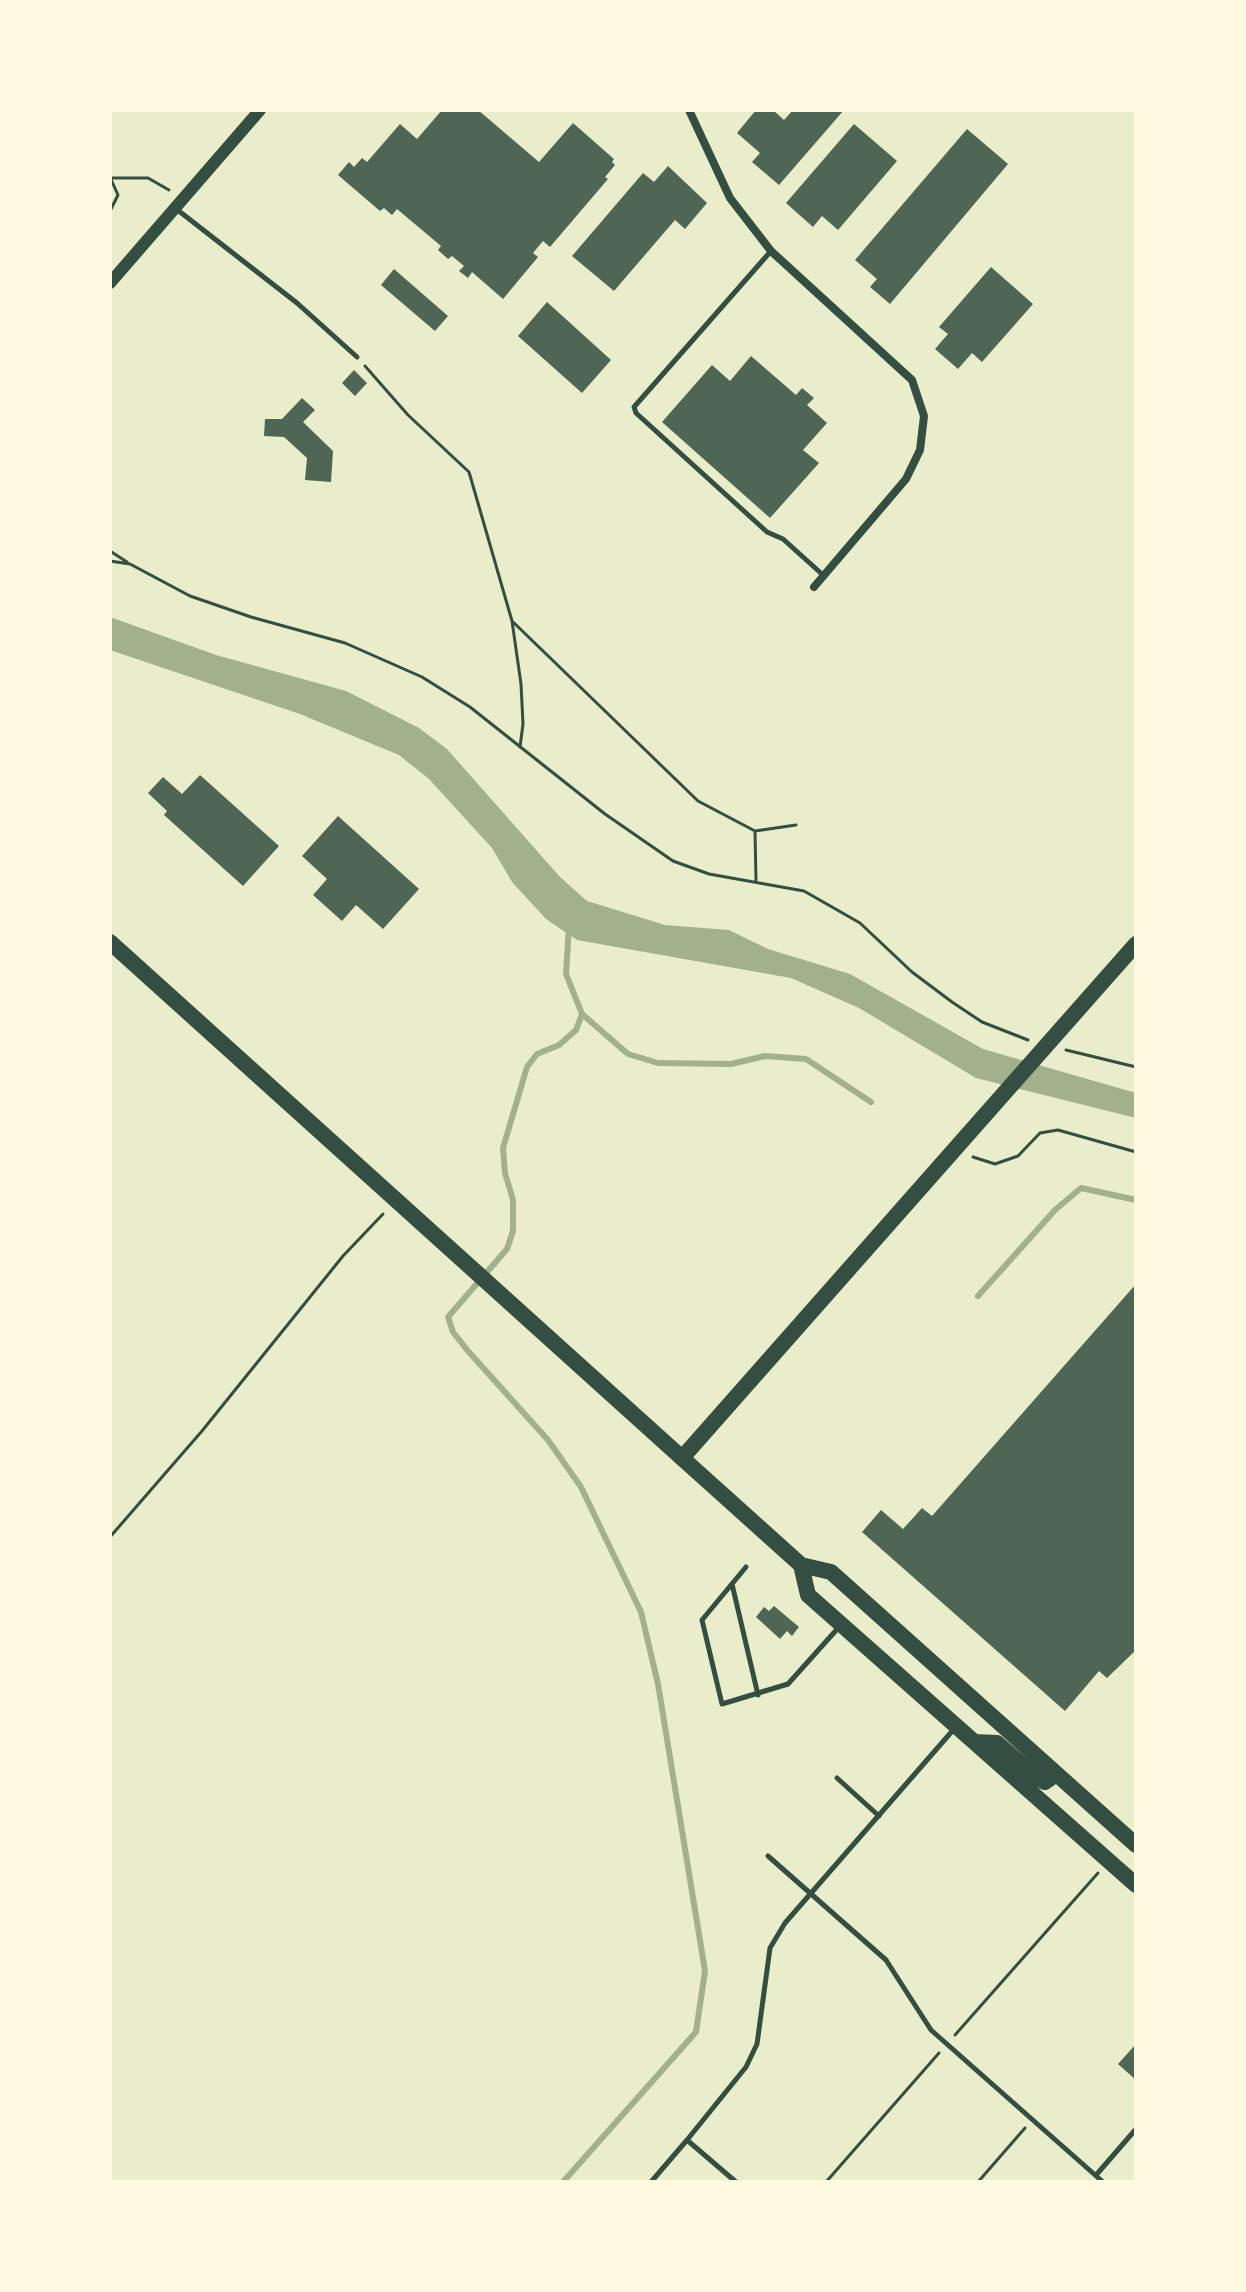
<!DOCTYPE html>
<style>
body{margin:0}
#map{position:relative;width:1246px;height:2292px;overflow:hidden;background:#e9edc9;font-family:"Noto Sans",sans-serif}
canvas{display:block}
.frame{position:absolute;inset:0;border:112px solid #fefae0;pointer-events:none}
</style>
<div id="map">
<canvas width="1246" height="2292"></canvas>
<div class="frame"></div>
</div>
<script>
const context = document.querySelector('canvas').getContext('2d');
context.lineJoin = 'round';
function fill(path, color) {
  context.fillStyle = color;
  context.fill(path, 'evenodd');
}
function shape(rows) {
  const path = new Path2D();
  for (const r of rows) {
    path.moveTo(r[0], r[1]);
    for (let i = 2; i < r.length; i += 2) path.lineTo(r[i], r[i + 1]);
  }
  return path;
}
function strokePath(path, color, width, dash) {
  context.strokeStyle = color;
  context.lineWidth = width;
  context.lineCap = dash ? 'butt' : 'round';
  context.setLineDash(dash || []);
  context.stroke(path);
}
fill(shape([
 [110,617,216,655,346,691,419,728,447,749,560,877,587,901,665,925,729,930,768,949,850,974,983,1049,1136,1093,1136,1118,976,1078,859,1008,791,978,577,940,546,919,512,882,492,848,429,779,399,755,300,714,110,650]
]), '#a3b18a');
strokePath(shape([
 [582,1014,628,1054,658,1063,731,1064,765,1056,806,1059,871,1102],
 [978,1296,1055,1210,1081,1188,1136,1200],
 [563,2182,696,2032,705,1971,658,1684,641,1612,581,1487,548,1440,468,1351,453,1332,448,1317,507,1249,513,1231,513,1200,505,1173,503,1148,527,1067,537,1054,559,1045,576,1030,582,1014,566,974,569,926]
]), '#a3b18a', 6);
fill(shape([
 [442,110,478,110,539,162,573,123,614,159,612,162,615,165,605,177,608,179,550,247,543,241,533,253,538,257,503,299,472,272,468,278,459,271,464,266,452,256,448,259,438,250,441,246,397,209,392,215,384,208,380,211,338,175,349,162,354,167,362,158,367,162,400,124,417,139],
 [756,110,773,110,784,120,793,110,844,110,779,185,752,162,760,153,737,133],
 [854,124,897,161,838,230,822,216,813,227,786,203],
 [967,129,1008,164,890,304,870,287,877,279,855,260],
 [668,166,707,203,685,229,675,220,614,291,572,256,643,173,654,182],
 [991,267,1033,304,982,362,972,353,958,369,935,349,948,334,939,327],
 [394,269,448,316,435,331,381,285],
 [547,302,611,360,582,393,518,336],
 [751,356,796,395,802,388,814,398,807,405,827,423,803,450,819,463,770,518,662,422,712,365,730,381],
 [354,370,367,383,355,396,342,383],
 [302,398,315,410,303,422,333,451,331,482,305,480,307,458,284,437,264,436,265,419,282,419],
 [200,775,279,846,243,886,164,815,167,811,148,793,163,777,182,794],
 [338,816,419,889,383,929,356,905,342,921,313,895,327,879,302,856],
 [1136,1284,1136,1650,1107,1678,1099,1671,1065,1711,862,1532,881,1510,903,1529,922,1508,932,1516],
 [774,1606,799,1627,792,1636,787,1631,780,1639,756,1617,764,1607,769,1611],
 [1136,2044,1136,2080,1118,2064]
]), '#4f6655');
strokePath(shape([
 [110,177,118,195,110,211],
 [112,178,148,178,169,190],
 [365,366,408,415,469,472,512,621,521,684,523,724,520,747],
 [110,551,127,562],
 [110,561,130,564,190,596,251,617,345,643,422,677,470,707,605,814,673,861,709,874,804,891,860,923,912,972,952,1002,982,1022,1028,1040],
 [512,621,698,801,755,831,756,880],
 [755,831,796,825],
 [1066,1050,1136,1067],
 [973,1157,995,1164,1018,1156,1040,1133,1058,1130,1136,1152],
 [110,1537,202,1431,343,1256,383,1214],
 [955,2035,1098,1873],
 [826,2182,939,2053],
 [978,2182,1025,2128]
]), '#344e41', 3);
strokePath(shape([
 [175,208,297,303,357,357],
 [771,251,634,407,636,413,767,532,783,539,823,575],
 [746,1567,702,1620,722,1704,788,1684,839,1627],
 [732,1584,758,1695],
 [837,1778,879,1816],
 [768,1856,886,1960,931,2030,1103,2182],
 [1097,2174,1136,2129],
 [651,2182,687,2140],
 [736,2182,687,2140,746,2067,757,2044,770,1948,785,1923,954,1729]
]), '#344e41', 5);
strokePath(shape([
 [689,110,730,198,771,251,912,380,924,416,920,450,906,479,814,587]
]), '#344e41', 8);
strokePath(shape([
 [110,283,260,110]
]), '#344e41', 12);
strokePath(shape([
 [682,1458,801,1565,831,1572,1136,1845],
 [801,1565,808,1595,1136,1885],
 [975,1742,997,1743,1039,1779,1045,1782,1056,1774]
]), '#344e41', 16);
strokePath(shape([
 [110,942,682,1458,1136,944]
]), '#344e41', 16);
</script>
